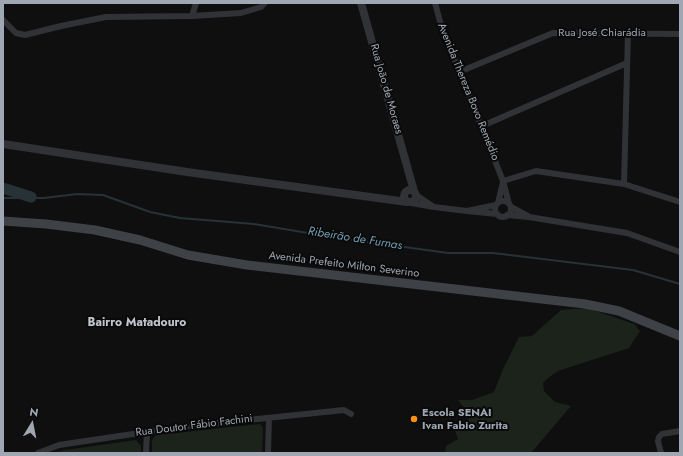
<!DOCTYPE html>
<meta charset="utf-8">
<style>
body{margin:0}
#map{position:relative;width:683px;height:456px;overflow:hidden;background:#0f0f10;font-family:Jost,sans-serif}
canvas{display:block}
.frame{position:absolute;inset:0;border:4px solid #9fa8b2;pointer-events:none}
.north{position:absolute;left:12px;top:404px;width:40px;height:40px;-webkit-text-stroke:3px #0a0a0b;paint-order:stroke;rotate:10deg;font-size:11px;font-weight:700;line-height:16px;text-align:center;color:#9fa8b2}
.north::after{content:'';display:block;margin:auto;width:14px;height:18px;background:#9fa8b2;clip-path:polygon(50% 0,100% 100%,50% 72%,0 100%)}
</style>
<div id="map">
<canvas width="683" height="456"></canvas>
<div class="frame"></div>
<div class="north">N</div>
</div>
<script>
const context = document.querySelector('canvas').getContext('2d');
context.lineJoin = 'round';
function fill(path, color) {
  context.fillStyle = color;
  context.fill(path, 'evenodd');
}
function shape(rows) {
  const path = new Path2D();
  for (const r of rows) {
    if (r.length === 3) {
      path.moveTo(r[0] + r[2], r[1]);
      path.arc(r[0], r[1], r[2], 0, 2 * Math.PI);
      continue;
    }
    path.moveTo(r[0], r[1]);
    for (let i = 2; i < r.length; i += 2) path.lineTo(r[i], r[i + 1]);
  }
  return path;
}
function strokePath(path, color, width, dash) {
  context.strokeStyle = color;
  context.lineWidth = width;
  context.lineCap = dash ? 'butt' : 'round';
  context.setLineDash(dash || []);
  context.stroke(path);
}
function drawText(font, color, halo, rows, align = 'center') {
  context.font = font + ' Jost,sans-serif';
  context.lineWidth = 4;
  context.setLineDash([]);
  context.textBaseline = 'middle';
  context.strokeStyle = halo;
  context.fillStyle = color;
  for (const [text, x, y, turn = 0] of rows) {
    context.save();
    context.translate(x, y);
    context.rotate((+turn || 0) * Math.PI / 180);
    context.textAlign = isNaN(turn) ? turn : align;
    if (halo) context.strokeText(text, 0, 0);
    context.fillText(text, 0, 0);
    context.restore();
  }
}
fill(shape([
 [587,308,634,324,640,331,629,348,558,371,548,378,543,383,544,391,555,402,571,406,531,453,445,453,446,446,458,439,454,428,466,426,470,416,458,400,472,400,494,392,503,369,519,337,532,336,561,310],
 [260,424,263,428,262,453,152,453,152,440,156,435],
 [136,440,141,446,141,453,55,453,65,450]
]), '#1b231b');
strokePath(shape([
 [3,198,44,198,77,194,103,195,150,212,180,218,254,224,332,237,448,253,493,253,633,270,680,284]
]), '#273236', 2);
strokePath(shape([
 [3,188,31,197]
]), '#273236', 11);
strokePath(shape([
 [435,3,441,25,503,181,509,204],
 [192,16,196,3],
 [3,20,16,33,25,35,61,26,106,17,192,16,241,13,261,7,265,3],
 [459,72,553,33,680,34],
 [482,126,627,63],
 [503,181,536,171,624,184,680,202],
 [624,184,628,33],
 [503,209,8],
 [411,203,434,207,416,195],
 [498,203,503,182],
 [496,205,467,211,497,214],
 [434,207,467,211],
 [511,207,528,216],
 [507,215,529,217,627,233,680,252],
 [38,453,59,445,180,427,344,410,351,414],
 [146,453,147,431],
 [268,453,269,418],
 [661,453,658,441,659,437,662,434,680,431]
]), '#303236', 6);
strokePath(shape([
 [361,3,414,191],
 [3,144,187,172,407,202],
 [410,196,6]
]), '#303236', 8);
strokePath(shape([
 [3,221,46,224,95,230,140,240,188,255,247,265,585,304,619,311,680,336]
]), '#3e4146', 9);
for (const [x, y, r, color] of [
 [414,419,4,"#fd901b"]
]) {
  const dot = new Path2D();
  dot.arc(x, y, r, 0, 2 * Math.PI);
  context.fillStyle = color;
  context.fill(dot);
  strokePath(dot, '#0a0a0b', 1.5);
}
drawText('11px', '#9fa8b2', '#0a0a0b', [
 ["Rua José Chiarádia",602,33],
 ["Rua João de Moraes",386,89,74],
 ["Avenida Thereza Bovo Remédio",468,92,68],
 ["Avenida Prefeito Milton Severino",344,265,7],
 ["Rua Doutor Fábio Fachini",194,426,-7]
]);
drawText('bold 11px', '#9fa8b2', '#0a0a0b', [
 ["Escola SENAI",422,413],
 ["Ivan Fabio Zurita",422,426]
], 'left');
drawText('italic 12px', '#739db1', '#0a0a0b', [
 ["Ribeirão de Furnas",355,239,9]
]);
drawText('bold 12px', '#c0c6ce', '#0a0a0b', [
 ["Bairro Matadouro",137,323]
]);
</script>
